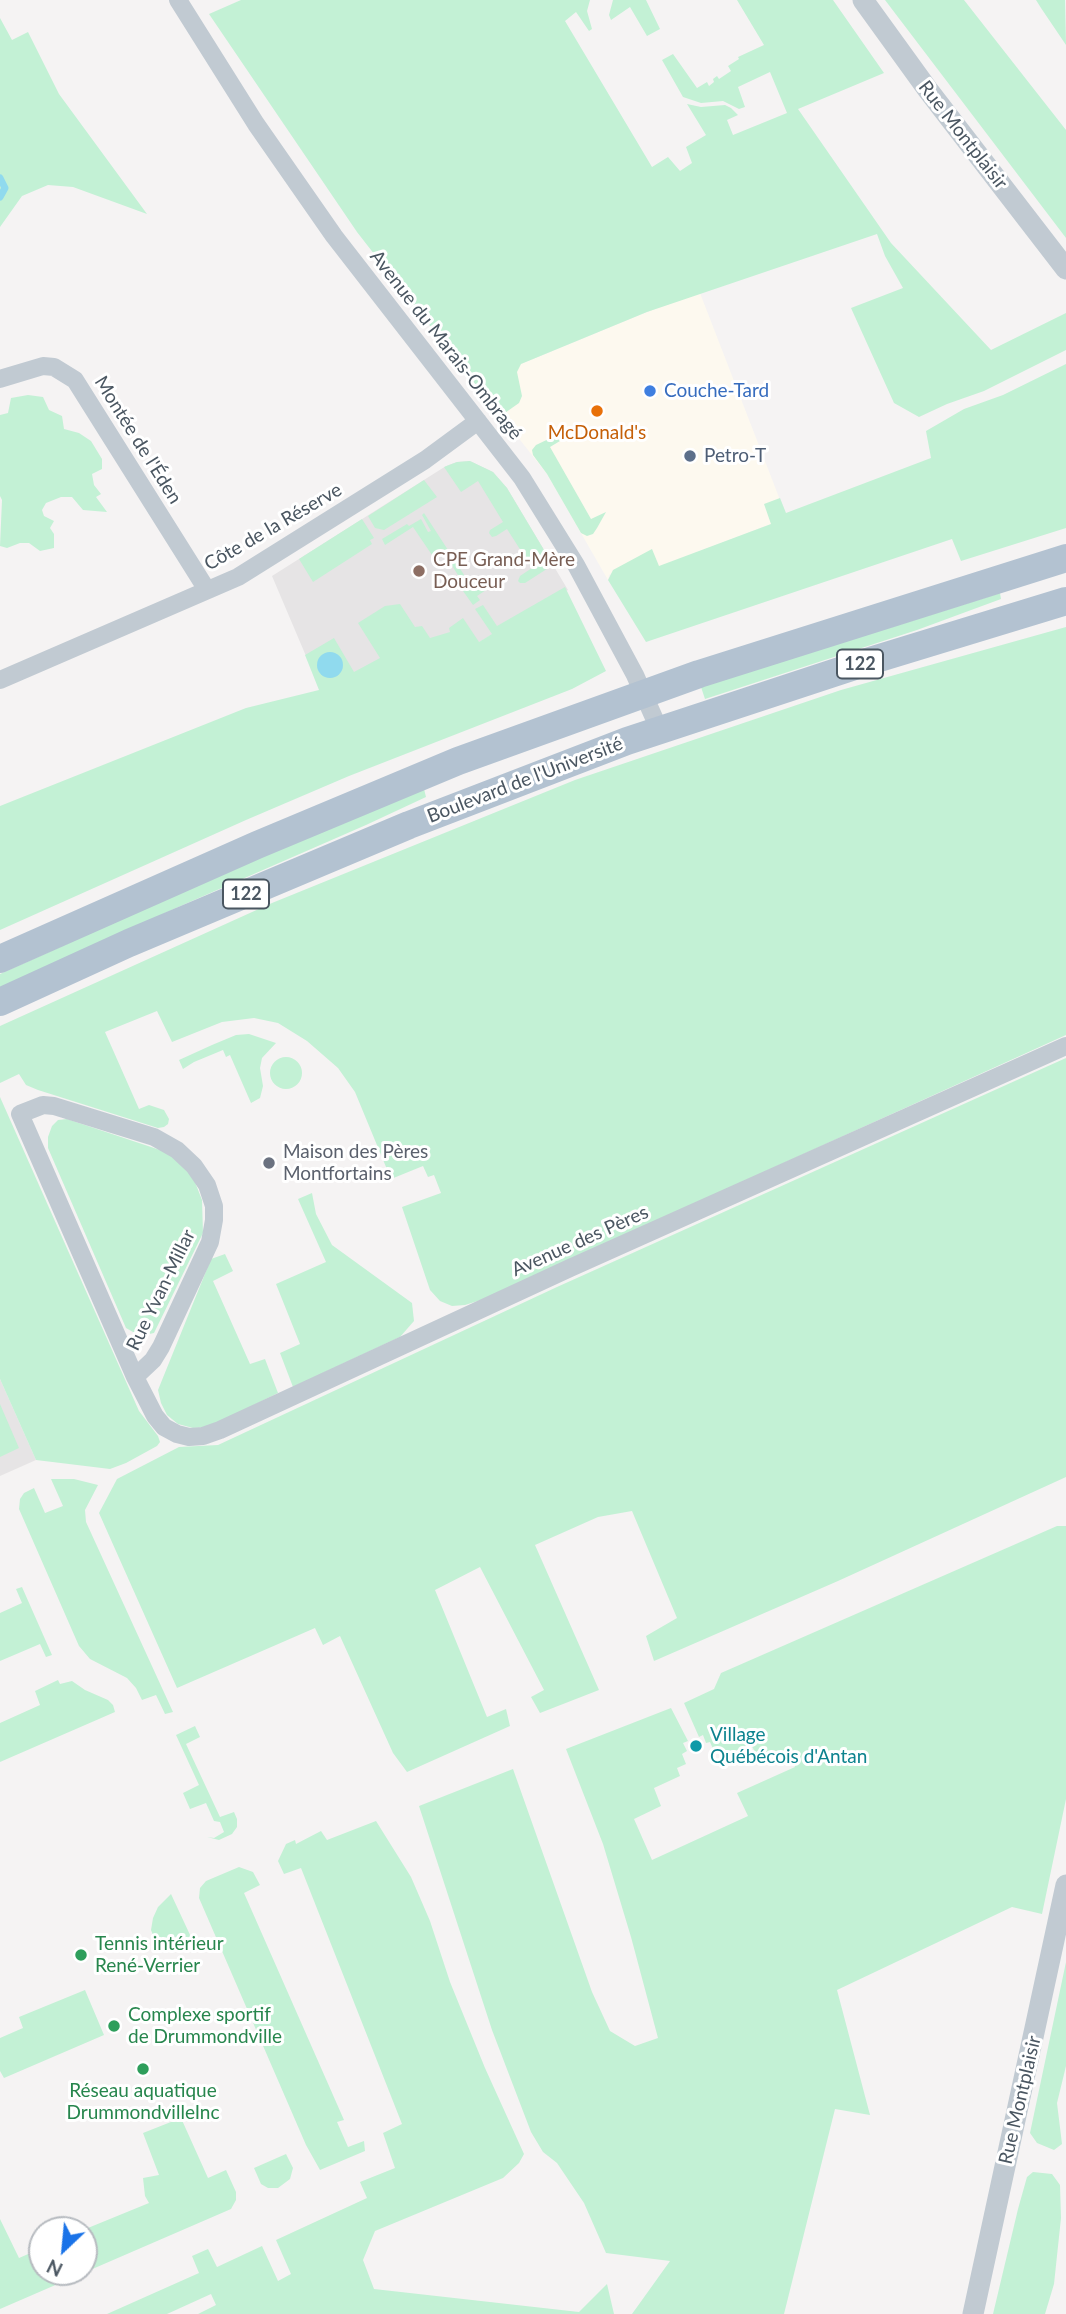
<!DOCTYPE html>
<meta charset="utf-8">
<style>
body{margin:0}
#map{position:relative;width:1066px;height:2314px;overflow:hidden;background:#f5f3f3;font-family:Lato,sans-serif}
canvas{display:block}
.north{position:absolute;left:28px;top:2216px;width:70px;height:70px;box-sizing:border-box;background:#fff;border:2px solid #b7bbc0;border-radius:50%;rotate:206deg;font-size:19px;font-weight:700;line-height:28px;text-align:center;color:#4a5661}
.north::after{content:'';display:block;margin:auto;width:24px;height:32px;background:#1a73e8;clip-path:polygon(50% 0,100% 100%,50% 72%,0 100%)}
</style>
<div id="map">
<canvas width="1066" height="2314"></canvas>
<div class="north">N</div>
</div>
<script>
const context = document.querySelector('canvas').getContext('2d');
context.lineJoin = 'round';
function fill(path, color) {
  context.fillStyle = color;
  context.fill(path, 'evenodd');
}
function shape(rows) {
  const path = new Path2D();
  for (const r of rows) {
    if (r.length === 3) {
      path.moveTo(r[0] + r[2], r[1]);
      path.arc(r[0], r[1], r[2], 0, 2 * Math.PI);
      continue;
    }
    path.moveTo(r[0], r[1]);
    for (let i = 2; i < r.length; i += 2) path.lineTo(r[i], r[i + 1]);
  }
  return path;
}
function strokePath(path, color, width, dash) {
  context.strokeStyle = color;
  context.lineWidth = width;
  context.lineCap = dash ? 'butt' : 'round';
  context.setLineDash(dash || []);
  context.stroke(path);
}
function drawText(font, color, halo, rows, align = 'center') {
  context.font = font + ' Lato,sans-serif';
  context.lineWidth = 6;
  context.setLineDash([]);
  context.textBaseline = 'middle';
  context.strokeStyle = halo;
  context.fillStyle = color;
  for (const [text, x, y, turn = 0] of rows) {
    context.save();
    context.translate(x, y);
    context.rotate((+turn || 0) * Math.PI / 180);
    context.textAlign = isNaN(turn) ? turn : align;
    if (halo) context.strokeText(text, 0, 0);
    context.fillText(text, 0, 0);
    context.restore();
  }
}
fill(shape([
 [700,293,787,518,658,567,651,550,609,575,608,580,547,474,475,383,647,312]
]), '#fdf9ef');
fill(shape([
 [470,461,493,472,507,488,568,590,464,651,320,689,272,576,446,466,457,462],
 [0,1379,36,1460,0,1476]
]), '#e6e4e5');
fill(shape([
 [241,0,590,0,587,11,592,29,589,31,576,12,565,21,652,167,668,157,680,171,692,163,686,147,706,135,687,104,701,107,725,105,731,108,738,115,727,120,733,135,787,113,770,72,738,87,745,107,739,109,723,101,701,103,683,97,662,60,673,54,697,88,707,82,709,86,714,82,713,79,717,76,719,79,731,71,728,66,739,59,738,57,764,45,737,0,833,0,884,73,798,109,891,243,991,350,1066,313,1066,350,984,391,947,404,919,417,894,403,851,308,903,288,885,256,877,234,647,312,521,364,517,372,522,396,519,403,502,415,497,412,357,232,209,14],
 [613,0,646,0,660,29,647,36,630,7,611,20,609,15],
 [885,0,964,0,1066,130,1066,238],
 [1036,0,1065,0,1066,45,1041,8],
 [0,18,12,40,28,32,59,94,147,214,73,187,48,185,22,196,0,227],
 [1066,364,1066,528,961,561,952,539,646,642,608,580,613,570,652,549,659,566,771,524,764,504,780,498,786,513,931,458,926,431,964,409,1003,395],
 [28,395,43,397,49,410,62,416,64,429,79,433,91,441,102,459,102,469,92,474,94,485,101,494,96,497,107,512,83,510,72,497,61,497,46,503,42,510,44,516,54,521,50,528,54,534,54,548,40,551,29,543,20,543,7,548,0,546,2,500,0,496,0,415,8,413,11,398],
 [557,435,560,435,560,441,550,447,591,519,606,512,597,528,593,534,587,536,581,533,547,474,533,455,532,450,536,445],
 [470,461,493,472,507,488,553,565,525,583,520,583,518,581,520,576,532,568,507,529,496,536,492,537,489,533,490,530,503,522,478,481,461,492,444,467,457,462],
 [424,480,437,497,384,530,375,528,368,516],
 [424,513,448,550,434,558,413,527,385,545,382,539,407,524,409,526,421,519,428,532,431,531,422,515],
 [362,519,374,538,370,540,372,544,313,582,299,559],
 [452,556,473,589,487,580,491,582,489,588,477,596,480,600,473,605,463,591,466,588,451,564,447,566,444,561],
 [565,587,606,671,572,689,349,776,246,820,0,930,0,806,246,708,319,690,305,655,334,638,354,672,380,658,358,623,385,606,400,604,415,627,422,626,430,638,450,632,449,628,463,618,479,642,492,634,475,609,483,605,497,626],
 [1000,593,1001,599,917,630,705,699,701,687],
 [1066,627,1066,1035,484,1299,465,1305,452,1306,440,1301,430,1290,402,1207,441,1193,434,1175,428,1177,423,1166,391,1179,355,1092,338,1068,307,1041,278,1023,254,1018,222,1022,172,1042,157,1011,105,1032,139,1109,149,1105,164,1110,169,1119,168,1124,164,1127,158,1128,38,1090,26,1085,19,1074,0,1083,0,1026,272,903,575,780,841,690],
 [424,789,426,797,366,825,176,908,0,989,0,974,289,844],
 [249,1034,276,1043,262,1058,260,1068,263,1086,260,1098,251,1103,230,1055,226,1057,223,1050,194,1062,183,1069,179,1060,212,1045,236,1035],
 [286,1073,16],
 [1066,1058,1066,1477,838,1581,654,1661,646,1636,677,1618,632,1511,598,1517,535,1545,599,1690,540,1713,531,1697,544,1690,480,1567,435,1590,487,1717,506,1709,510,1726,407,1772,393,1753,340,1636,323,1645,315,1628,177,1688,99,1513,117,1479,179,1447,218,1445,557,1287],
 [0,1097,139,1411,158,1436,160,1442,157,1446,126,1463,110,1469,36,1460,0,1379],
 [67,1119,166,1152,178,1160,193,1177,202,1200,203,1233,154,1333,140,1336,126,1328,48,1148,48,1137,52,1126,58,1120],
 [312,1193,316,1214,332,1245,412,1303,414,1321,400,1337,293,1387,280,1353,300,1344,276,1284,326,1262,298,1199],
 [225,1254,233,1271,213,1281,250,1364,265,1359,278,1393,226,1419,207,1427,193,1428,178,1424,167,1415,161,1403,158,1390,211,1259],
 [0,1404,19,1448,0,1457],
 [51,1479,74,1479,98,1485,85,1510,86,1522,173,1712,165,1714,156,1695,142,1700,136,1688,127,1678,90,1659,79,1646,19,1509,20,1499,24,1493,34,1488,45,1513,63,1506],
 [1057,1526,1066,1526,1066,1799,1042,1914,1012,1907,837,1990,870,2115,835,2109,784,2314,632,2314,670,2261,606,2253,584,2203,557,2163,543,2152,531,2132,492,2030,419,1806,513,1769,592,1992,610,2031,635,2046,658,2038,631,1937,603,1844,566,1749,671,1708,688,1741,683,1743,687,1751,682,1754,686,1764,677,1768,680,1776,654,1788,661,1806,634,1819,652,1860,687,1844,748,1816,737,1793,795,1767,789,1752,761,1765,751,1744,722,1757,719,1749,714,1751,710,1742,706,1743,703,1735,699,1737,684,1703,714,1689,721,1673],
 [22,1587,52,1655,46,1657,40,1644,0,1661,0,1613,22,1603,16,1589],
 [58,1680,60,1684,72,1681,85,1690,108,1700,113,1705,115,1712,0,1762,0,1723,40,1705,35,1691],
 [195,1726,200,1737,186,1744,220,1817,234,1812,237,1819,237,1827,232,1834,219,1840,207,1837,214,1838,224,1832,220,1822,214,1821,206,1803,190,1809,183,1793,199,1785,176,1735],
 [376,1821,411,1877,430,1921,450,1982,485,2068,524,2154,519,2163,503,2178,375,2231,363,2260,374,2289,579,2312,607,2284,614,2314,198,2314,216,2305,211,2294,167,2314,107,2314,199,2273,192,2256,208,2249,217,2267,262,2246,278,2281,291,2274,276,2240,367,2198,360,2182,395,2168,383,2133,402,2124,301,1868,284,1874,278,1861,286,1844,295,1840,296,1844,321,1831,327,1840],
 [239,1867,253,1872,260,1885,244,1893,344,2120,337,2122,348,2147,364,2141,365,2151,320,2170,306,2145,199,1898,200,1888,206,1881],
 [171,1894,191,1937,159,1950,151,1930,153,1918,158,1907],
 [1066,1962,1066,2066,1057,2103,1062,2144,1054,2150,1037,2143,1030,2133],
 [85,1990,104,2035,4,2078,0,2071,0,2038,23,2028,19,2017],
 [181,2118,208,2178,226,2170,236,2192,236,2200,231,2209,0,2309,0,2219,19,2258,42,2248,42,2272,84,2272,83,2230,149,2203,145,2196,143,2178,159,2175,143,2133],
 [286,2154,293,2168,290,2179,278,2188,268,2188,261,2184,254,2168],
 [1033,2172,1052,2174,1060,2185,1061,2218,1054,2284,1045,2314,993,2314,1018,2209,1027,2177]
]), '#c3f1d5');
fill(shape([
 [330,665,13]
]), '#90daee');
strokePath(shape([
 [0,178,5,188,0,197]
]), '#90daee', 7);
strokePath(shape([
 [178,0,256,124,334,236,522,478,576,565,635,675,659,729],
 [0,379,43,366,54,367,75,380,207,590],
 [0,680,238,577,425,460,478,421],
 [43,1105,54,1106,154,1137,177,1150,194,1166,207,1185,214,1206,214,1220,210,1242,161,1347,153,1360,135,1377,20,1114,43,1105],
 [135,1377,155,1416,164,1427,177,1434,189,1437,203,1436,220,1430,570,1268,1066,1046]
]), '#c1cad2', 18);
strokePath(shape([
 [863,0,928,90,1066,269],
 [973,2314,1066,1885]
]), '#c1cad2', 21);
strokePath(shape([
 [0,959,257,845,458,761,699,674,1066,558],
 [0,1002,129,943,409,825,627,741,873,660,1066,601]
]), '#b3c2d1', 28);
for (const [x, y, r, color] of [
 [650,391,7,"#3f7fe0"],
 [597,411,7,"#e8710a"],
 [690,456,7,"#5c6f8a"],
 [419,571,7,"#8d6e63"],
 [269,1163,7,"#6b7280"],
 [696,1746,7,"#0f9aa8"],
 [81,1955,7,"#2e9e5b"],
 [114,2026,7,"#2e9e5b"],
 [143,2069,7,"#2e9e5b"]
]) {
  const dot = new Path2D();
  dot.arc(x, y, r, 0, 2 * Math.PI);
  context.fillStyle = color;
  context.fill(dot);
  strokePath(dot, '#fff', 2.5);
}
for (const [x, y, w] of [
 [860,664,46],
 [246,894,46]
]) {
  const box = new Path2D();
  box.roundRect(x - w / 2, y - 14.5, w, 29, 5);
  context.fillStyle = '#fff';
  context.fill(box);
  strokePath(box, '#4a5661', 2);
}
drawText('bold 18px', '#4a5661', null, [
 ["122",860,664],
 ["122",246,894]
]);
drawText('19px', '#4a5661', '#fff', [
 ["Rue Montplaisir",963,135,52],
 ["Avenue du Marais-Ombragé",446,345,52],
 ["Montée de l'Éden",138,440,58],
 ["Côte de la Réserve",273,527,-30],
 ["Boulevard de l'Université",525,780,-21],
 ["Avenue des Pères",580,1241,-24],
 ["Rue Yvan-Millar",161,1290,-64],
 ["Rue Montplaisir",1020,2100,-77]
]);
drawText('19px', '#366cbe', '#fff', [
 ["Couche-Tard",664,391]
], 'left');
drawText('19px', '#c56008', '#fff', [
 ["McDonald's",597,433]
]);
drawText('19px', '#4e5e75', '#fff', [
 ["Petro-T",704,456]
], 'left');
drawText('19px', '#785e54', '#fff', [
 ["CPE Grand-Mère",433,560],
 ["Douceur",433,582]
], 'left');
drawText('19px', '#5b616d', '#fff', [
 ["Maison des Pères",283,1152],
 ["Montfortains",283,1174]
], 'left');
drawText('19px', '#0d838f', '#fff', [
 ["Village",710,1735],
 ["Québécois d'Antan",710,1757]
], 'left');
drawText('19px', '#27864d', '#fff', [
 ["Tennis intérieur",95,1944],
 ["René-Verrier",95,1966],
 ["Complexe sportif",128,2015],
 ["de Drummondville",128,2037],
 ["Réseau aquatique",143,2091,"center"],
 ["DrummondvilleInc",143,2113,"center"]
], 'left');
</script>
